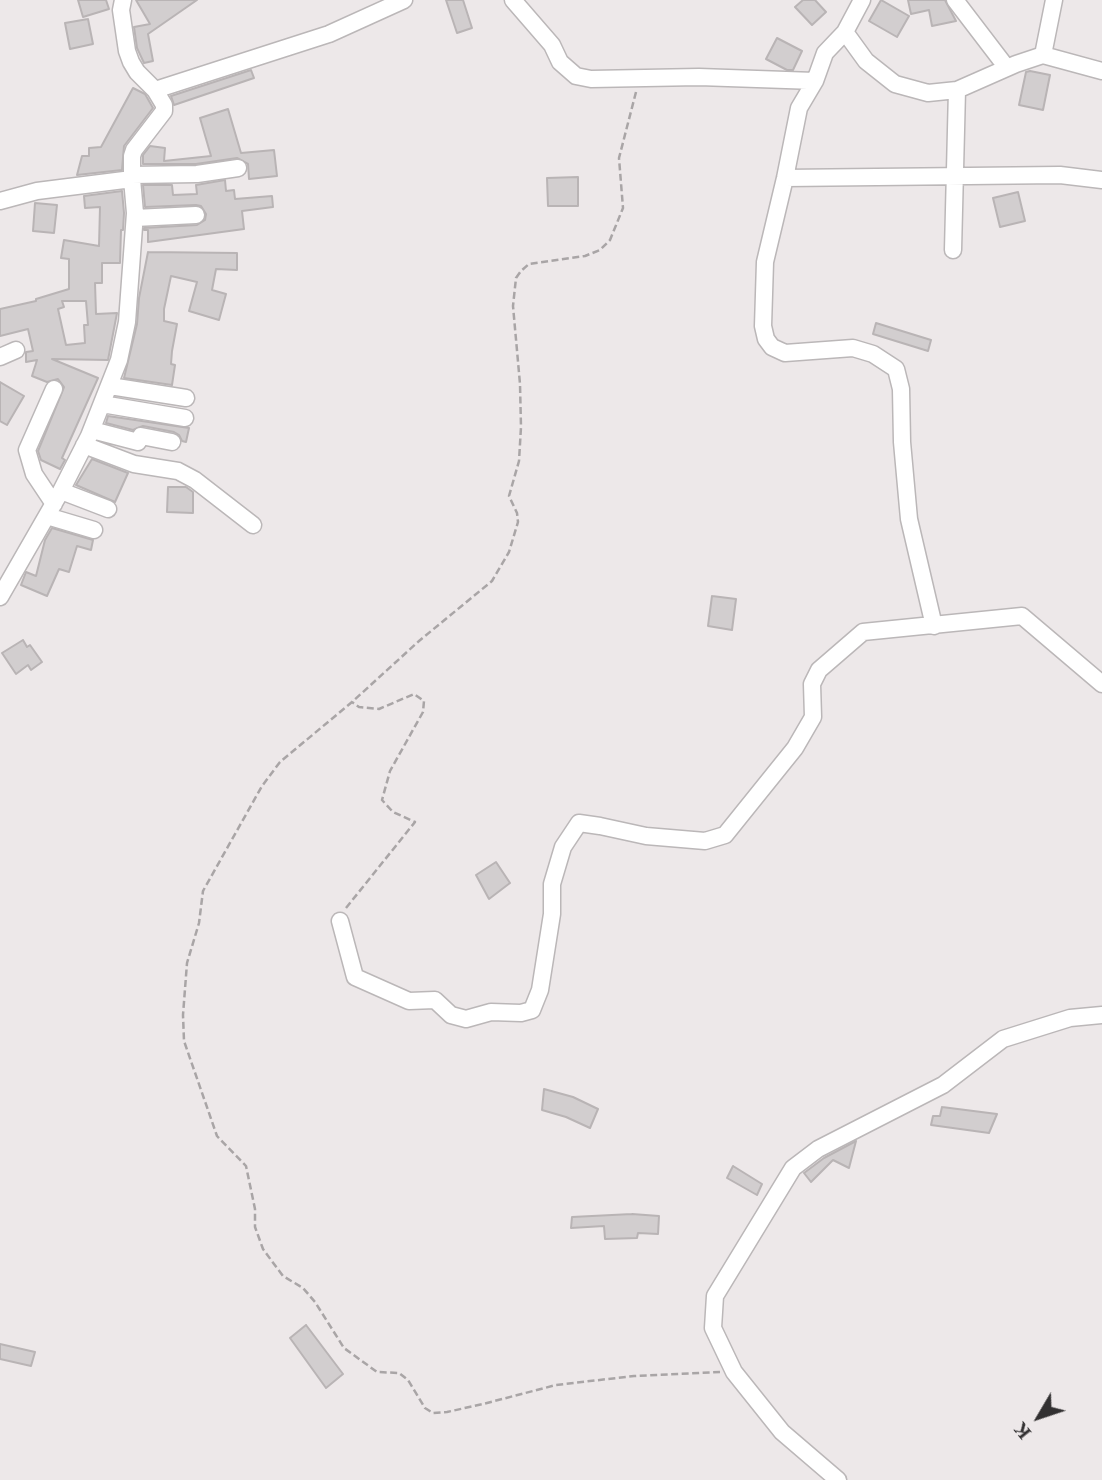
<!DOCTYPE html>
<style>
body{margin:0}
#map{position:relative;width:1102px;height:1480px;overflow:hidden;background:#ede8e9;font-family:"Times New Roman",serif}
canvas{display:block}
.north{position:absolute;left:1004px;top:1382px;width:70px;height:70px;-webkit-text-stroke:5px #ede8e9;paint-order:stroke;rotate:231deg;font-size:19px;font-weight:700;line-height:28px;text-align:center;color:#323031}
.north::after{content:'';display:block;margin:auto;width:24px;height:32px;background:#323031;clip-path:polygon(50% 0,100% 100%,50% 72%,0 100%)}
</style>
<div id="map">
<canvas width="1102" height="1480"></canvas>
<div class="north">K</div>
</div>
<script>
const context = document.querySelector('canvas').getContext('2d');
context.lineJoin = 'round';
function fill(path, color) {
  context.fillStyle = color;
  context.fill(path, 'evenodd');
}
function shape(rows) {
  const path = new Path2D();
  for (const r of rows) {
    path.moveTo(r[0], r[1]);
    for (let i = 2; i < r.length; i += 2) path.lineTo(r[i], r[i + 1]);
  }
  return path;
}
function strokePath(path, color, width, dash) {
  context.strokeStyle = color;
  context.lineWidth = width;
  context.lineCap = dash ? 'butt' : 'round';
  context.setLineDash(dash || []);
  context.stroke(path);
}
const building = shape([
 [78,0,106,0,109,9,83,17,78,0],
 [136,0,197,0,148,34,153,61,144,63,137,48,134,27,150,24,136,0],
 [446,0,463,0,472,28,457,33,446,0],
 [803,0,815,0,826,12,812,25,795,7,803,0],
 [881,0,909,16,897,37,869,21,881,0],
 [908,0,945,0,956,21,932,26,929,10,911,14,908,0],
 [88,19,93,44,70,49,65,23,88,19],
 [777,38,802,51,793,70,787,70,766,59,777,38],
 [251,70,254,78,174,105,171,96,251,70],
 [1030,71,1050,75,1043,110,1019,105,1026,72,1030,71],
 [133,88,145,94,153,108,124,146,122,170,77,175,82,156,89,156,89,148,101,147,133,88],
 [228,109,241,153,274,150,277,176,249,179,248,164,237,158,196,164,143,164,143,155,150,146,165,148,164,161,211,156,200,118,228,109],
 [578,177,578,206,548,206,547,178,578,177],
 [225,180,226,191,234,190,235,199,272,196,273,207,242,211,244,229,148,242,148,230,144,230,144,228,197,225,205,220,206,214,201,206,196,205,145,207,143,185,172,185,173,195,197,194,196,185,225,180],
 [122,191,124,213,123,230,121,230,120,263,102,263,102,283,95,283,96,314,117,313,108,360,52,359,98,378,62,458,65,460,60,469,41,460,38,451,64,387,58,379,47,382,32,376,37,360,26,362,26,352,33,351,28,329,0,336,0,309,36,301,36,299,69,289,69,259,61,258,64,240,99,246,100,207,85,208,84,196,122,191],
 [62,301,86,301,88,325,84,325,85,343,66,345,58,309,64,307,62,301],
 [1018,192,1025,221,1000,227,993,198,1018,192],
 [35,203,57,205,54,233,33,231,35,203],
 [148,252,237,253,237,270,216,269,212,290,226,294,219,320,189,311,197,282,171,276,164,309,164,321,177,324,172,351,171,364,175,365,172,385,124,378,137,324,139,298,148,252],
 [876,323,931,340,928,351,873,334,876,323],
 [0,382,24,396,7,425,0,421,0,382],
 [108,416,189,428,186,442,182,441,179,435,174,432,143,426,133,430,106,423,108,416],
 [92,459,128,473,115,502,76,485,92,459],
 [168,487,186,487,193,492,193,513,167,512,168,487],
 [52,528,93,540,91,550,77,546,69,572,59,569,47,596,21,585,26,572,36,576,45,540,52,528],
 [712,596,736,599,732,630,708,626,712,596],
 [23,640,27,647,30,645,42,662,31,670,28,665,16,674,2,653,23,640],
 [496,862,510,883,489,899,476,875,496,862],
 [544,1089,573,1097,598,1109,590,1128,566,1117,542,1110,544,1089],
 [942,1107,997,1114,989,1133,931,1125,933,1116,940,1116,942,1107],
 [856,1141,849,1168,833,1160,811,1182,804,1173,824,1158,856,1141],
 [733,1166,762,1184,757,1195,727,1178,733,1166],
 [632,1214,659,1216,658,1234,638,1233,637,1238,605,1239,604,1226,571,1228,572,1217,632,1214],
 [306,1325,343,1374,326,1388,290,1338,306,1325],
 [0,1344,35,1352,31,1366,0,1359,0,1344]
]);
fill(building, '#d2cecf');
strokePath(building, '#b9b4b5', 2);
const minor = shape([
 [513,0,552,45,560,62,576,76,591,79,699,77,815,81],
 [862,0,845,32,825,53,815,81,799,108,785,178,765,262,763,326,766,339,772,347,785,353,853,348,873,354,896,369,901,389,902,442,909,519,934,626],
 [955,0,1007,68],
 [845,32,866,61,895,84,928,93,957,90,1016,64,1043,55,1102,71],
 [1043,55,1054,0],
 [155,90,329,34,404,0],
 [132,175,197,174,238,168],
 [785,178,1060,175,1102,180],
 [0,201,37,191,132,179],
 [135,218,196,215],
 [953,250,957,90],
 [0,357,16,350],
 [110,386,186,398],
 [102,404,185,418],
 [92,430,138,442,141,436,172,442],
 [84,445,134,464,178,471,195,480,253,525],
 [61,491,108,509],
 [54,504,34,474,27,450,54,389],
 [47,516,94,530],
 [0,597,61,491,89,436,119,360,127,322,132,254,135,213,132,179,132,156,134,150,164,111,164,105,155,90,137,72,131,62,127,51,121,10,123,0],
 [340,921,355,977,409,1001,435,1000,451,1015,466,1019,491,1012,521,1013,532,1010,540,990,552,914,552,884,563,847,579,823,600,826,646,836,705,841,725,835,795,748,813,717,812,684,819,670,863,632,1022,616,1102,684],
 [838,1480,782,1432,734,1372,713,1328,715,1296,793,1168,818,1149,943,1085,1003,1039,1070,1018,1102,1015]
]);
strokePath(minor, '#bbb7b8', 19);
strokePath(shape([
 [636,92,619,158,623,208,610,240,600,250,585,256,529,264,521,271,516,278,513,306,520,384,521,427,519,461,509,496,517,513,518,522,509,552,492,581,419,641,352,702,280,762,262,786,203,891,199,923,187,963,183,1015,184,1041,217,1136,246,1166,255,1209,255,1227,263,1249,274,1264,283,1276,303,1288,315,1302,344,1348,377,1372,399,1373,408,1380,425,1408,433,1413,447,1412,483,1404,556,1385,634,1376,720,1372],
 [346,908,415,822,393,812,382,800,390,771,423,712,424,701,414,694,379,709,359,707,352,702]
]), '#a9a5a6', 2.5, [7, 3.5]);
strokePath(minor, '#fff', 16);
</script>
